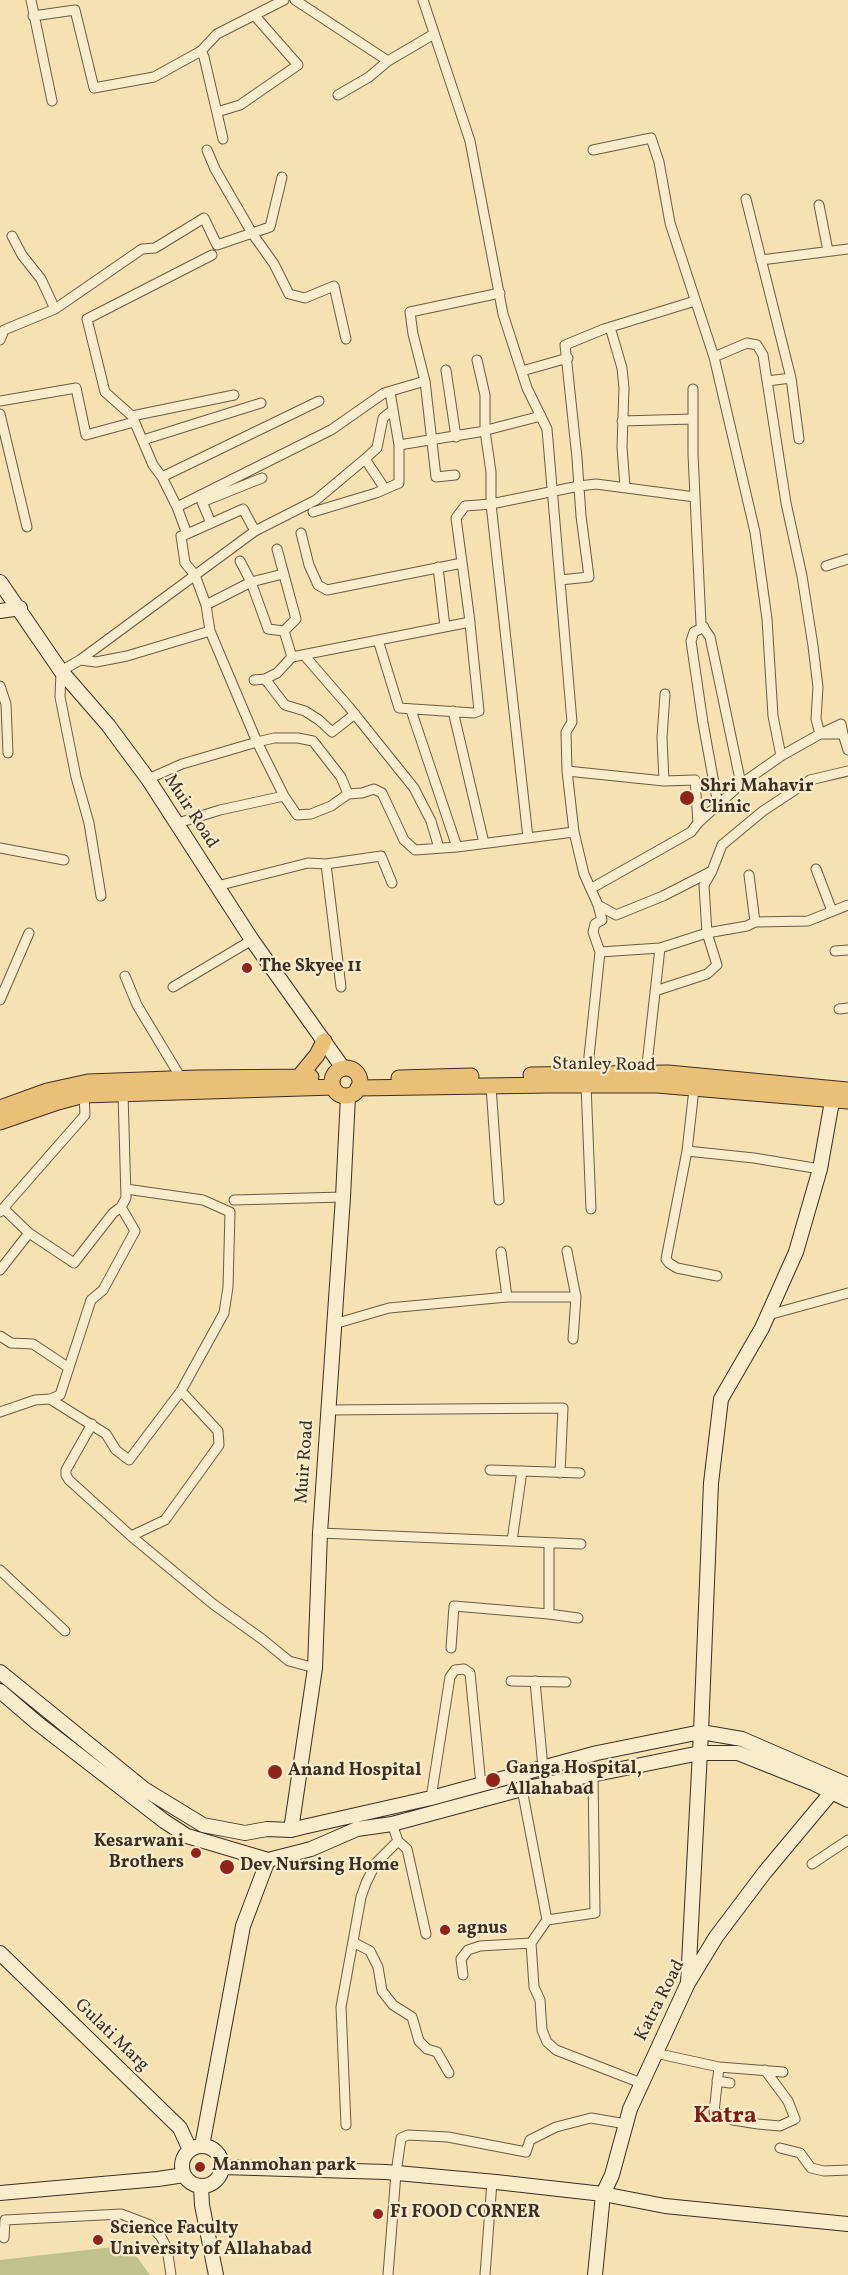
<!DOCTYPE html>
<style>
body{margin:0}
canvas{display:block;background:#f5e1b2}
</style>
<canvas width="848" height="2275"></canvas>
<script>
const context = document.querySelector('canvas').getContext('2d');
context.lineJoin = 'round';
function fill(path, color) {
  context.fillStyle = color;
  context.fill(path, 'evenodd');
}
function shape(rows) {
  const path = new Path2D();
  for (const r of rows) {
    if (r.length === 3) {
      path.moveTo(r[0] + r[2], r[1]);
      path.arc(r[0], r[1], r[2], 0, 2 * Math.PI);
      continue;
    }
    path.moveTo(r[0], r[1]);
    for (let i = 2; i < r.length; i += 2) path.lineTo(r[i], r[i + 1]);
  }
  return path;
}
function strokePath(path, color, width, dash) {
  context.strokeStyle = color;
  context.lineWidth = width;
  context.lineCap = dash ? 'butt' : 'round';
  context.setLineDash(dash || []);
  context.stroke(path);
}
function drawText(font, color, halo, rows, align = 'center') {
  context.font = font + ' Vollkorn,serif';
  context.lineWidth = 4.5;
  context.setLineDash([]);
  context.textBaseline = 'middle';
  context.strokeStyle = halo;
  context.fillStyle = color;
  for (const [text, x, y, turn = 0] of rows) {
    context.save();
    context.translate(x, y);
    context.rotate((+turn || 0) * Math.PI / 180);
    context.textAlign = isNaN(turn) ? turn : align;
    if (halo) context.strokeText(text, 0, 0);
    context.fillText(text, 0, 0);
    context.restore();
  }
}
fill(shape([
 [113,2247,122,2249,137,2257,150,2275,0,2275,0,2260]
]), '#bfc28a');
const street = shape([
 [31,0,52,101],
 [295,0,388,61],
 [423,0,470,141,503,314,527,388,547,429,572,722,566,732,567,771],
 [33,16,75,10,94,88,154,77,201,51,217,34,284,0],
 [201,51,204,57,223,139],
 [338,95,369,77,388,61,434,34],
 [217,112,240,105,298,65,255,16],
 [207,150,215,169,252,233,274,264,289,294,305,298,334,286,346,339],
 [593,150,651,138,659,162,670,223,714,357,755,532,767,619,773,716,781,756],
 [746,199,791,378,767,381],
 [819,205,828,251],
 [12,236,22,255,41,279,55,309],
 [761,260,848,249],
 [610,327,622,368,624,388,622,447,625,487],
 [0,340,4,330,55,309,142,249,155,248,204,218,217,245,270,227,282,177],
 [477,360,485,395,485,431,491,472,491,504,528,838],
 [446,370,456,437],
 [522,371,568,358],
 [791,378,799,439],
 [693,389,693,454,701,624,710,637,741,784],
 [0,401,76,388,86,435,134,422],
 [0,414,27,527],
 [132,416,105,392,87,319,212,255],
 [622,421,693,419],
 [143,440,261,403],
 [399,445,479,432,541,416],
 [365,459,377,448,383,418,393,410],
 [455,475,436,477,425,381,413,334,410,312,500,293],
 [162,477,319,401],
 [177,507,331,430,384,393,425,381],
 [313,512,376,493,399,483,399,445,390,392],
 [211,523,202,502,262,478],
 [301,533,309,565,318,585,327,590,462,563],
 [187,534,243,509,255,531],
 [240,561,251,582,283,574],
 [826,566,848,559],
 [438,567,445,627],
 [560,580,589,577,581,516,577,458,565,345,604,329,695,301],
 [206,605,251,582,268,629,284,631,296,619,277,549],
 [704,627,694,632,691,641,703,723,718,805],
 [284,631,292,657,470,622],
 [378,640,399,708,474,713,479,711,469,614,456,518,465,506,491,504,579,486,596,484,695,497],
 [304,655,349,707,414,788,431,821,439,848],
 [80,660,96,662,127,656,210,631,206,605,195,575,185,563,181,536,187,534,177,507,162,477,153,465,132,416,234,395],
 [265,679,277,673,292,657],
 [254,680,265,679,285,705,305,711,319,720,332,732,355,714],
 [0,686,6,704,8,753],
 [411,710,457,847],
 [453,711,484,843],
 [843,734,848,750],
 [148,779,182,764,257,742,274,738,298,738,313,741,341,777,348,794],
 [664,781,662,738,665,694],
 [284,796,297,815,311,814,331,806,348,794,362,793,374,789,382,793,404,840,415,850,457,847,574,832],
 [175,824,220,810,284,796,257,742,210,631],
 [0,848,64,860],
 [326,864,341,987],
 [816,869,832,911],
 [712,871,663,896,616,915,598,905,584,874,574,832,567,771,664,781,695,780,698,823,741,784,781,756,820,734,843,734,841,724,820,734,816,719,818,687,813,646,802,576,786,503,763,355,757,345,747,343,714,357],
 [749,875,755,922],
 [217,886,308,863,326,864,381,856,392,883],
 [592,888,691,832,698,823],
 [101,896,89,823,76,777,60,697,61,671,80,660,255,531,316,500,365,459,385,489],
 [598,905,602,920,595,924,593,932,600,952,660,948],
 [835,951,848,950],
 [125,976,137,1005,181,1078],
 [173,987,252,940],
 [655,991,707,974,717,965,707,933,704,885,712,871,722,845,763,811,810,780,848,771],
 [0,1000,29,933],
 [839,1009,848,1008],
 [646,1073,660,948,707,933,747,926,755,922,808,921,848,905],
 [491,1086,499,1200],
 [694,1089,687,1151,666,1259,669,1263,677,1268,717,1276],
 [687,1151,754,1158,820,1169],
 [234,1200,343,1197],
 [4,1209,29,1233,74,1263,113,1213,121,1207,126,1198,123,1093],
 [591,1209,586,1085,600,952],
 [0,1212,85,1115,84,1095],
 [567,1251,576,1297,573,1339],
 [501,1252,507,1297],
 [0,1270,29,1233],
 [768,1315,848,1293],
 [334,1324,389,1308,507,1297,576,1297],
 [0,1336,11,1343,33,1344,69,1368],
 [50,1399,106,1434,116,1450,129,1460,181,1391,224,1313,228,1287,230,1212,203,1200,126,1189],
 [328,1410,563,1408,560,1473],
 [0,1412,35,1400,50,1399,60,1395,91,1300,103,1290,135,1231,121,1207],
 [92,1424,66,1470,66,1475,69,1480,131,1536,213,1604,262,1639,289,1661,315,1668],
 [490,1470,580,1473],
 [320,1533,581,1544],
 [131,1536,165,1520,219,1445,218,1431,181,1391],
 [512,1541,522,1471],
 [0,1570,65,1631],
 [549,1614,578,1618],
 [451,1648,454,1606,549,1614,549,1543],
 [511,1681,566,1682],
 [535,1681,543,1768],
 [522,1789,547,1920,595,1913,593,1774],
 [431,1798,450,1677,455,1670,464,1669,470,1673,481,1785],
 [392,1824,398,1841,407,1849,426,1934],
 [812,1864,848,1840],
 [547,1920,531,1943,534,1987,540,2000,542,2030,547,2042,556,2050,641,2083],
 [353,1942,370,1951,378,1967,382,1991,393,2005,412,2017,419,2041,427,2049,437,2052,449,2073],
 [463,1975,461,1959,468,1950,480,1946,531,1943],
 [655,2053,719,2067,783,2072],
 [719,2067,714,2112,733,2120,758,2124,780,2126,795,2119,788,2101,765,2070],
 [717,2081,730,2083],
 [346,2125,341,2007,361,1897,366,1883,376,1863,398,1841],
 [780,2148,800,2153,811,2168,824,2171,848,2170],
 [4,2238,5,2220,121,2214,150,2225,161,2237,167,2248,171,2275],
 [388,2275,396,2173,401,2138,408,2135,448,2137,526,2152,530,2140,556,2127,591,2118,626,2124],
 [485,2275,492,2182]
]);
const secondary = shape([
 [0,582,61,671,108,725,148,779,252,940,343,1068],
 [0,611,20,608],
 [0,1672,144,1789,203,1825,245,1833,267,1829,291,1830,303,1827,431,1798,597,1753,701,1732,742,1739,848,1785],
 [0,1691,36,1722,164,1821,187,1836,268,1860,311,1849,357,1829,392,1824,522,1789,700,1753,738,1753,813,1783,848,1800],
 [291,1830,315,1668,320,1533,343,1197,348,1096],
 [0,1953,180,2128,190,2150],
 [688,1983,701,1732,711,1483,721,1399,762,1328,796,1252,820,1169,834,1090],
 [202,2146,243,1926,268,1860],
 [202,2166,20],
 [222,2167,386,2172,496,2182,603,2194,665,2206,848,2224],
 [201,2186,202,2205,216,2275],
 [0,2193,158,2179,184,2175],
 [595,2275,603,2194,612,2175,630,2109,688,1983,716,1937,765,1872,836,1787]
]);
const primary = shape([
 [346,1082,14],
 [531,1075,668,1073,848,1090],
 [299,1077,317,1055,324,1041],
 [399,1078,471,1076],
 [358,1088,549,1085,657,1085,848,1101],
 [0,1108,47,1091,88,1082,197,1078,311,1077],
 [0,1122,58,1102,84,1095,333,1087]
]);
strokePath(street, '#6a5b46', 11);
strokePath(secondary, '#3b2e22', 16);
strokePath(primary, '#3b2e22', 17);
strokePath(street, '#f8eccd', 9);
strokePath(secondary, '#f8eccd', 14);
strokePath(primary, '#eac079', 15);
for (const [x, y, r, color] of [
 [687,798,8,"#8f2418"],
 [247,968,6,"#8f2418"],
 [275,1772,8,"#8f2418"],
 [493,1780,8,"#8f2418"],
 [196,1853,6,"#8f2418"],
 [227,1867,8,"#8f2418"],
 [445,1930,6,"#8f2418"],
 [200,2167,6,"#8f2418"],
 [378,2214,6,"#8f2418"],
 [98,2240,6,"#8f2418"]
]) {
  const dot = new Path2D();
  dot.arc(x, y, r, 0, 2 * Math.PI);
  context.fillStyle = color;
  context.fill(dot);
  strokePath(dot, '#f8eccd', 2);
}
drawText('bold 18px', '#3b2e22', '#f8eccd', [
 ["Shri Mahavir",700,788],
 ["Clinic",700,809],
 ["The Skyee 11",259,968],
 ["Ganga Hospital,",506,1770],
 ["Allahabad",506,1791],
 ["Anand Hospital",288,1772],
 ["Kesarwani",184,1843,"right"],
 ["Brothers",184,1864,"right"],
 ["Dev Nursing Home",240,1867],
 ["agnus",457,1930],
 ["Manmohan park",212,2167],
 ["F1 FOOD CORNER",390,2214],
 ["Science Faculty",110,2230],
 ["University of Allahabad",110,2251]
], 'left');
drawText('18px', '#3b2e22', '#f8eccd', [
 ["Muir Road",190,812,57],
 ["Stanley Road",604,1066,1],
 ["Muir Road",306,1462,-86],
 ["Katra Road",661,2001,-63],
 ["Gulati Marg",111,2036,44]
]);
drawText('bold 24px', '#7a1f14', '#f8eccd', [
 ["Katra",725,2118]
]);
</script>
